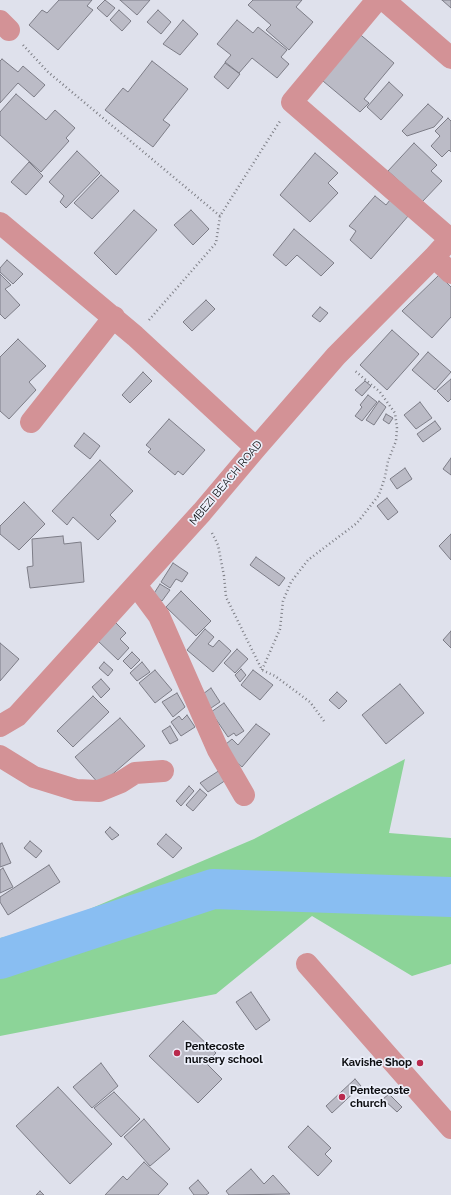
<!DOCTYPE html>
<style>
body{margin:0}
canvas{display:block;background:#dfe1ec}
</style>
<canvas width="451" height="1195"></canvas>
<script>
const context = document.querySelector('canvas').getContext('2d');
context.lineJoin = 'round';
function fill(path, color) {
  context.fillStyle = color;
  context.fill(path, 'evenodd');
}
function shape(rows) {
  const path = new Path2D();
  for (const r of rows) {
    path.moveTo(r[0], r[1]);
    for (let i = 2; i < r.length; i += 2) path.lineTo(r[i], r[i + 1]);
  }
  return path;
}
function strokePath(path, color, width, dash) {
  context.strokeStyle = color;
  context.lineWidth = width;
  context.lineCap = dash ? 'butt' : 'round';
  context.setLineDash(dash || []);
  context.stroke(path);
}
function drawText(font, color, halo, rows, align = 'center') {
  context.font = font + ' Raleway,sans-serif';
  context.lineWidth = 3.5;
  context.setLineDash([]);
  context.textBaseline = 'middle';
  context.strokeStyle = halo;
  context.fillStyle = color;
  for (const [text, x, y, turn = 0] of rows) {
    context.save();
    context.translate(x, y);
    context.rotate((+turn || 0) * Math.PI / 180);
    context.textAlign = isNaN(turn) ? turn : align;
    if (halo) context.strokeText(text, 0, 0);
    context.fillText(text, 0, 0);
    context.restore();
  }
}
fill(shape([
 [405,759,389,833,451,838,451,964,412,976,312,916,216,994,0,1036,0,938,45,928,254,839]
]), '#8cd498');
strokePath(shape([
 [0,959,213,889,451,897]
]), '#89bef2', 40);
const building = shape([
 [59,0,92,0,87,6,93,10,58,50,29,25,42,10,47,13,59,0],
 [105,0,115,8,107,17,97,8,105,0],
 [120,0,150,0,137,15,120,0],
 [253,0,302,0,296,7,313,22,289,50,266,30,271,25,248,5,253,0],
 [442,0,451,0,451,8,442,0],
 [119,10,131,21,122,31,110,20,119,10],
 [158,10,171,22,161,34,147,22,158,10],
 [183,20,198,34,180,55,163,44,183,20],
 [237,20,253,33,258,27,287,50,281,57,289,64,277,78,252,58,239,73,225,62,231,55,217,44,237,20],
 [356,31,394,63,364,99,369,103,360,112,317,76,356,31],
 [2,59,18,72,23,66,45,85,34,97,18,83,0,103,0,61,2,59],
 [152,61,188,89,163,120,170,125,153,147,105,110,123,88,128,92,152,61],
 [225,63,240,74,228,89,214,77,225,63],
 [389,82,403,95,381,120,367,107,389,82],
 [16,94,46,120,55,110,75,128,66,138,69,141,41,172,0,135,0,112,16,94],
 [428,104,443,117,434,127,407,136,402,131,428,104],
 [448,118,451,121,451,152,449,150,442,157,431,146,440,136,435,131,448,118],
 [414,143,437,165,431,171,442,181,422,202,388,171,414,143],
 [77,151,100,173,66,208,60,202,64,196,49,182,77,151],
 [315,153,338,173,328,183,338,193,310,222,280,195,315,153],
 [29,162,43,176,26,195,11,182,29,162],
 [101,175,119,191,92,219,74,203,101,175],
 [375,196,386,205,390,200,409,215,371,259,350,240,356,231,349,226,375,196],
 [134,210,157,230,116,275,94,253,134,210],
 [191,210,209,229,193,245,174,225,191,210],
 [294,229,334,263,321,276,297,255,286,266,273,255,294,229],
 [7,260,23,274,13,284,0,272,0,268,7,260],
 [0,274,11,285,5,289,20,305,5,319,0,314,0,274],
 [439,275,451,287,451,317,432,338,402,311,439,275],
 [206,300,215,309,192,331,183,322,206,300],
 [320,307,328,313,320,322,312,316,320,307],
 [392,330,419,354,387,390,360,365,392,330],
 [18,339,46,366,29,382,36,390,9,419,0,411,0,357,18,339],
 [428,352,451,372,435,390,412,370,428,352],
 [143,372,152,381,130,403,122,395,143,372],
 [451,379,451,399,448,402,437,391,451,379],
 [365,381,371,386,362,396,355,390,365,381],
 [368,395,377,402,362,421,355,416,362,407,360,405,368,395],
 [379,401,386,407,374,425,366,420,379,401],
 [420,402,432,418,416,429,404,415,420,402],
 [386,414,393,418,389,424,383,420,386,414],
 [169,419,205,450,183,475,178,471,175,475,148,452,151,449,146,445,169,419],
 [435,421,441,429,423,442,417,434,435,421],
 [84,433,100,446,90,459,74,446,84,433],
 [451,458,451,475,443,469,451,458],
 [100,460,133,491,110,515,116,521,98,540,73,517,67,525,52,511,100,460],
 [405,468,412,479,397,489,390,479,405,468],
 [387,498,398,512,388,520,377,506,387,498],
 [24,502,45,524,19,550,0,534,0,526,24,502],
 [451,534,451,560,439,546,451,534],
 [63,536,64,544,81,542,84,582,30,588,27,567,33,566,32,539,63,536],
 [256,557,285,578,279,586,250,565,256,557],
 [173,563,188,573,182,582,176,579,170,588,161,582,173,563],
 [160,584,170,590,162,601,153,595,160,584],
 [181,591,211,621,196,636,166,607,181,591],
 [115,622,126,633,120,639,129,648,118,660,97,640,115,622],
 [205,629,214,637,208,644,213,647,219,640,231,651,213,672,187,650,205,629],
 [451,631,451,648,443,640,451,631],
 [0,643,19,659,0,681,0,643],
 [237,649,248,659,235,673,224,663,237,649],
 [132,652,140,660,131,669,123,661,132,652],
 [104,662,113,670,108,676,99,668,104,662],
 [142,662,150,672,137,681,130,673,142,662],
 [241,669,246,675,240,682,235,675,241,669],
 [155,670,172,690,155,703,139,683,155,670],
 [253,670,273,685,260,700,241,685,253,670],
 [101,679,110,689,101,698,92,687,101,679],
 [400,684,424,713,386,744,362,715,400,684],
 [211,688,220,702,208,710,199,697,211,688],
 [337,692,347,701,339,709,329,700,337,692],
 [177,693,185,707,173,717,162,702,177,693],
 [93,696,109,712,73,747,57,731,93,696],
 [224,703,244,731,236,736,234,733,228,737,211,712,224,703],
 [187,715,195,727,181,736,171,722,179,716,182,720,187,715],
 [120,718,145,746,100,785,75,757,120,718],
 [256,724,270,734,242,767,220,749,232,739,238,745,256,724],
 [170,726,178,740,170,744,162,731,170,726],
 [220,770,226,780,208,792,200,783,220,770],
 [189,786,194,791,181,806,176,801,189,786],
 [200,789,207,795,193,811,186,805,200,789],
 [110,827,119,835,112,840,105,832,110,827],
 [166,834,182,848,173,858,157,844,166,834],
 [30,841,42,851,36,858,24,848,30,841],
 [2,843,11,863,0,867,0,844,2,843],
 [49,865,60,882,8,915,0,902,0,897,49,865],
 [3,868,13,887,0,893,0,870,3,868],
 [251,992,270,1020,256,1030,236,1002,251,992],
 [183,1021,216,1053,206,1063,222,1079,198,1103,149,1056,183,1021],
 [101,1063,118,1086,92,1108,73,1087,101,1063],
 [355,1079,361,1086,332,1113,326,1106,355,1079],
 [58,1087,112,1144,70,1184,16,1126,58,1087],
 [114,1092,140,1119,121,1137,94,1108,114,1092],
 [389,1094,402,1107,397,1112,383,1099,389,1094],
 [144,1119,170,1149,150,1166,124,1137,144,1119],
 [308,1126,331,1148,325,1154,332,1161,318,1176,288,1147,308,1126],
 [144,1162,168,1184,158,1195,105,1195,123,1176,127,1180,144,1162],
 [251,1169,264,1184,273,1175,290,1194,229,1195,226,1191,251,1169],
 [198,1180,209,1193,206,1195,194,1195,189,1188,198,1180],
 [40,1191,44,1195,36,1195,40,1191]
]);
fill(building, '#bbbbc6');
strokePath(building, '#7d7d87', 1);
strokePath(shape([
 [23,45,48,72,220,216],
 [149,320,216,243,220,216,280,121],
 [212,533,218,545,224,576,226,597,262,670,275,676,310,702,324,721],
 [262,670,280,629,283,601,291,582,308,560,357,523,379,495,385,477,388,461,396,441,397,428,395,413,380,392,354,370]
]), '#7e7f86', 2.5, [1, 3]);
strokePath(shape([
 [377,0,292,102,450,239],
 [384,0,451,58],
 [0,21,9,30],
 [0,223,135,336,256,448],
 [434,257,451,273],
 [31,422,114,317],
 [136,585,159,616,218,750,244,795],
 [0,726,17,716,202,512,256,448,336,356,434,257,451,238],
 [0,756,34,777,76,790,99,791,121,782,135,773,163,771],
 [307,964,451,1128]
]), '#d39296', 22);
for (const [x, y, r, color] of [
 [177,1053,4,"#b9294c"],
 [420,1063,4,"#b9294c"],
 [342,1097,4,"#b9294c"]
]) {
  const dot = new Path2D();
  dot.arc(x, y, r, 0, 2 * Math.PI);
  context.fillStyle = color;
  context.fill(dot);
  strokePath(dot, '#eceffa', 1.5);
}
drawText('11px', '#0c0d10', '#eceffa', [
 ["MBEZI BEACH ROAD",226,483,-50]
]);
drawText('bold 11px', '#0c0d10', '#eceffa', [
 ["Pentecoste",185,1047],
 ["nursery school",185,1060],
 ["Kavishe Shop",412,1063,"right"],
 ["Pentecoste",350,1091],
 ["church",350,1104]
], 'left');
</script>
